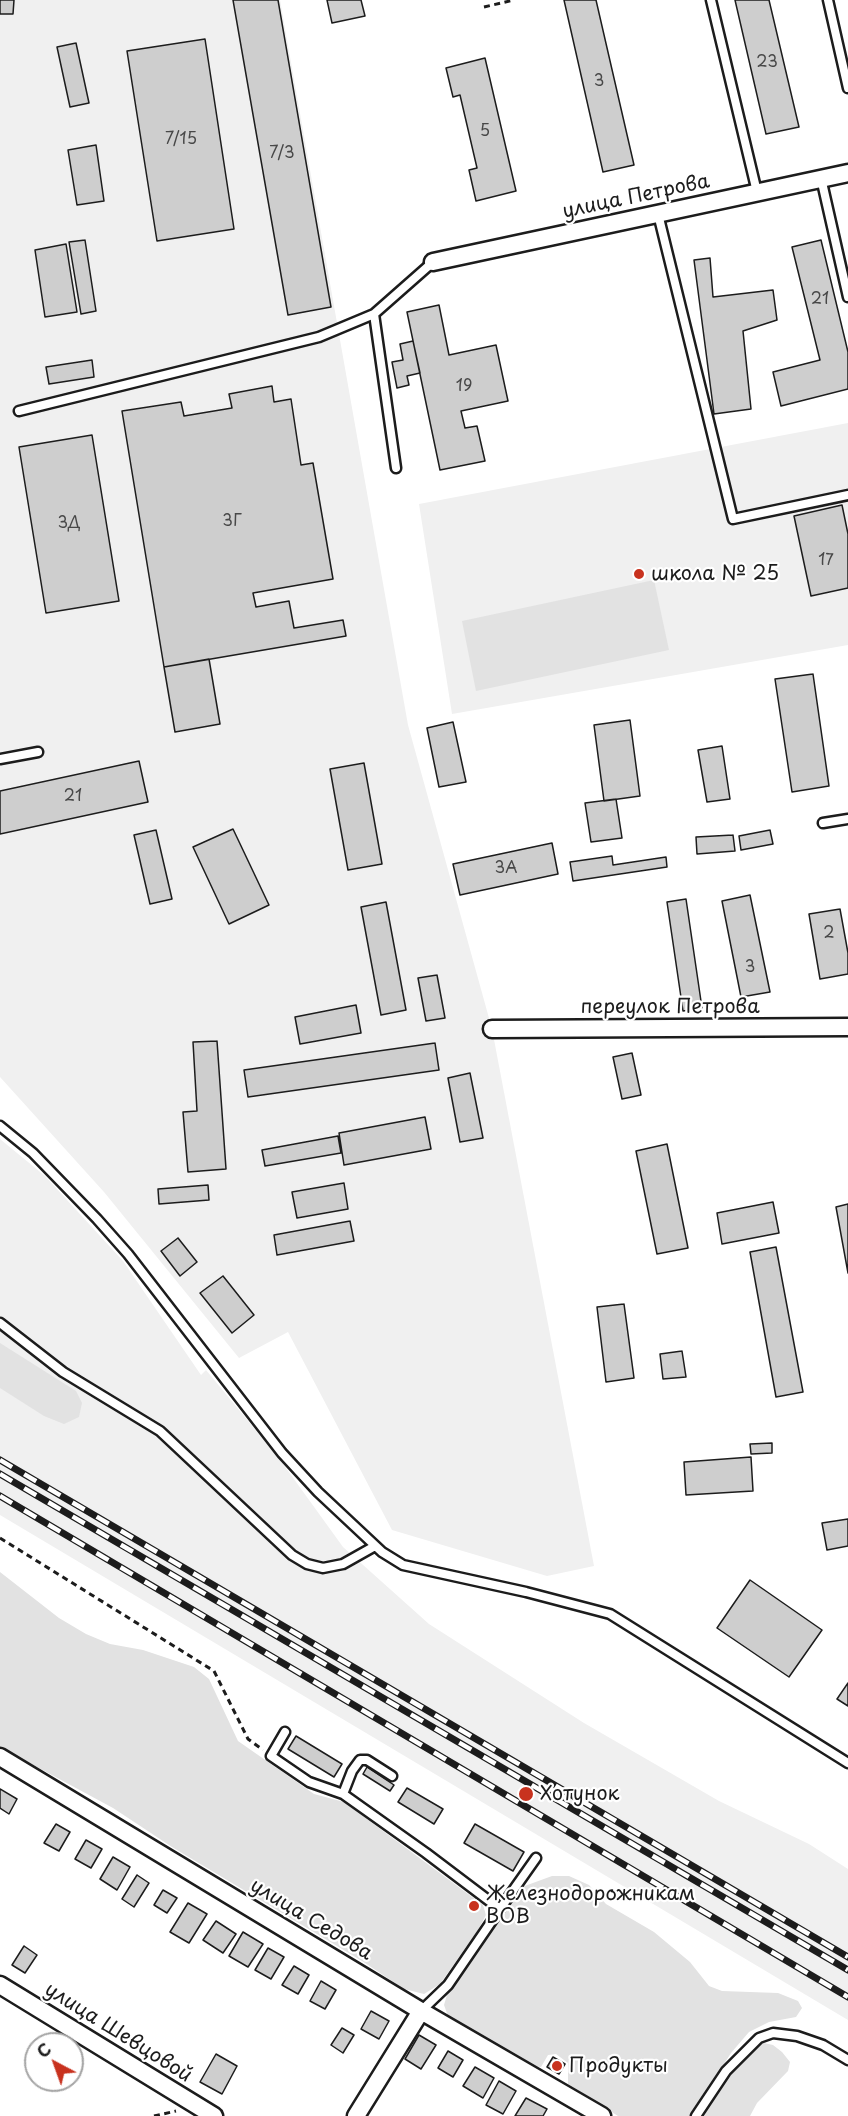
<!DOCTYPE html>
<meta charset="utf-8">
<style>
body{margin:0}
#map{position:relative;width:848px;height:2116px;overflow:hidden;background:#fff;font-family:"Playpen Sans",sans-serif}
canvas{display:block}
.north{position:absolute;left:24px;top:2032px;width:60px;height:60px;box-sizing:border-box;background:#fff;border:2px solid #a4a4a4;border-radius:50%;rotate:319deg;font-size:16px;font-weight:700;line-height:24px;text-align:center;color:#1c1c1c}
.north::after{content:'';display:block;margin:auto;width:21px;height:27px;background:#c8321e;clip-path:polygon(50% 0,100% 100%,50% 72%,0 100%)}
</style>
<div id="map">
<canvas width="848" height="2116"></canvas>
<div class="north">С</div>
</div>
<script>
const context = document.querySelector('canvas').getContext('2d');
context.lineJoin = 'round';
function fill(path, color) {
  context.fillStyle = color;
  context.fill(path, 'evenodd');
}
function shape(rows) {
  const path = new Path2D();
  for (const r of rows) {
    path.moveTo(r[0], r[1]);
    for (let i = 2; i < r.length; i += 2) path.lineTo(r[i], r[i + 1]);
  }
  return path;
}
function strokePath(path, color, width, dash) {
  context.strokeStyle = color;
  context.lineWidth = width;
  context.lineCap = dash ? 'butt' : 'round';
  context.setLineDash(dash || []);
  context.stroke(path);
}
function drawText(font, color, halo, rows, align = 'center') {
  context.font = font + ' "Playpen Sans",sans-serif';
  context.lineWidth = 4.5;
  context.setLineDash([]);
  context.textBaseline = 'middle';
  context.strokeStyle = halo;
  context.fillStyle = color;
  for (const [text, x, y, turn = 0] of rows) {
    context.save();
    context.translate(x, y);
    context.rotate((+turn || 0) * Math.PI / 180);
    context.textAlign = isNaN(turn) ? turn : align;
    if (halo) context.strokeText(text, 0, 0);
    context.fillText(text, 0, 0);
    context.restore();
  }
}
fill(shape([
 [0,0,280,0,408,725,492,1029,594,1566,547,1576,392,1530,288,1332,239,1358,104,1192,0,1077],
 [848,423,848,645,452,714,419,504],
 [0,1139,45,1176,123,1261,201,1375,206,1370,278,1457,343,1547,429,1624,584,1723,719,1801,809,1844,848,1869,848,2020,0,1515]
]), '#f0f0f0');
fill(shape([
 [654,580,669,650,476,691,462,621],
 [0,1343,76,1391,82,1403,79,1417,64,1424,44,1416,0,1388],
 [0,1572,59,1618,86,1634,110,1644,143,1650,194,1667,209,1679,238,1741,314,1794,344,1802,483,1905,486,1915,478,1930,440,1984,424,1994,404,1989,362,1961,172,1847,113,1808,0,1747],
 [552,1876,569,1876,589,1885,606,1904,654,1932,690,1962,709,1986,722,1991,778,1993,798,2001,802,2008,796,2017,769,2022,749,2032,731,2053,691,2116,618,2116,568,2084,568,2063,556,2054,548,2055,541,2067,531,2066,459,2026,448,2016,444,2005,447,1995,511,1900,522,1887],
 [764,2043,773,2045,782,2052,790,2062,788,2071,757,2103,750,2116,704,2116,722,2084,736,2065,757,2045]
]), '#e2e2e2');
const building = shape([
 [0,0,14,0,13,14,0,14,0,0],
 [233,0,278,0,331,307,288,315,233,0],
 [327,0,361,0,365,16,332,23,327,0],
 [564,0,596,0,634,165,603,172,564,0],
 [735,0,769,0,799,127,766,134,735,0],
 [205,39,234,229,157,241,127,51,205,39],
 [76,43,89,103,70,107,57,47,76,43],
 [485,58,516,191,476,201,469,170,477,168,460,95,453,97,446,68,485,58],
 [96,145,104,201,77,205,68,150,96,145],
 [85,240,96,311,81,314,69,242,85,240],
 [821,240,848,352,848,389,781,406,773,372,820,360,792,247,821,240],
 [66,244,77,312,45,317,35,250,66,244],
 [710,258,713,297,773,290,777,320,743,331,751,409,714,414,694,260,710,258],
 [439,305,449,355,496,345,508,401,461,411,465,428,477,426,485,461,440,470,407,312,439,305],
 [413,341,420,373,407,376,409,385,397,388,392,362,403,360,400,344,413,341],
 [92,360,94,377,49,384,46,367,92,360],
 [272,386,274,402,291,399,301,465,313,463,333,579,253,593,256,607,289,601,294,628,343,620,346,636,164,667,122,411,181,402,184,416,232,408,229,394,272,386],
 [92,435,119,601,46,613,19,447,92,435],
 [842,505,848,534,848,588,811,596,794,516,842,505],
 [209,659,220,724,175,732,164,667,209,659],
 [813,674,829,786,792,792,775,679,813,674],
 [630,720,640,796,604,801,594,725,630,720],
 [453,722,466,782,439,787,427,728,453,722],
 [722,746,730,799,707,802,698,750,722,746],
 [139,761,148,802,0,834,0,791,139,761],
 [364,763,382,864,348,870,330,769,364,763],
 [616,799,622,838,591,842,585,803,616,799],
 [233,829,269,905,229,924,193,847,233,829],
 [156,830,172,899,150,904,134,835,156,830],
 [770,830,773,844,741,850,739,836,770,830],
 [733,835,735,851,697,854,696,837,733,835],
 [552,843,558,874,460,895,453,864,552,843],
 [612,856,613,865,666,857,667,867,573,881,570,862,612,856],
 [750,895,770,992,741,997,722,901,750,895],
 [686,899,702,1008,683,1011,667,902,686,899],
 [386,902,406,1010,381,1015,361,907,386,902],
 [840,909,848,953,848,974,820,979,809,914,840,909],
 [437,975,445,1018,426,1021,418,978,437,975],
 [356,1005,361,1033,300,1044,295,1017,356,1005],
 [217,1041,226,1169,188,1172,183,1112,197,1111,193,1042,217,1041],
 [435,1043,439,1070,248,1097,244,1070,435,1043],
 [632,1053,641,1095,622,1099,613,1057,632,1053],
 [470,1073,483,1138,460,1142,448,1078,470,1073],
 [425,1117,431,1149,344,1165,339,1133,425,1117],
 [338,1136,341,1153,265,1166,262,1150,338,1136],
 [667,1144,688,1248,657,1254,636,1151,667,1144],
 [344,1183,348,1209,297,1218,292,1192,344,1183],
 [208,1185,209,1200,159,1204,158,1189,208,1185],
 [773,1202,779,1233,722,1244,717,1213,773,1202],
 [848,1204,848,1273,836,1207,848,1204],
 [350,1221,354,1241,277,1255,274,1235,350,1221],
 [178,1238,197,1262,180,1276,161,1251,178,1238],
 [776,1247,803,1392,776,1397,750,1252,776,1247],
 [223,1276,254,1315,232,1333,200,1293,223,1276],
 [624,1304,634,1378,606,1382,597,1307,624,1304],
 [682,1351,686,1377,663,1379,660,1354,682,1351],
 [772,1443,772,1453,751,1454,750,1444,772,1443],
 [751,1457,753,1491,686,1495,684,1462,751,1457],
 [848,1519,848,1546,827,1550,822,1523,848,1519],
 [750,1580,822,1630,789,1677,717,1628,750,1580],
 [848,1683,848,1706,837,1699,848,1683],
 [296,1736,342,1764,334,1777,288,1749,296,1736],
 [367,1767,394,1785,390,1791,363,1774,367,1767],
 [407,1788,443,1809,434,1824,398,1802,407,1788],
 [0,1789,17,1799,9,1814,0,1808,0,1789],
 [56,1824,70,1832,59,1851,44,1843,56,1824],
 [475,1824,524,1852,513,1871,464,1843,475,1824],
 [86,1840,102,1849,91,1868,75,1859,86,1840],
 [113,1857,130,1867,117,1890,100,1879,113,1857],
 [137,1875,149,1883,134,1907,122,1899,137,1875],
 [163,1890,177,1898,167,1913,154,1905,163,1890],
 [188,1903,207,1914,189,1943,170,1932,188,1903],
 [216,1921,236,1934,223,1953,203,1940,216,1921],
 [243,1932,263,1944,248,1967,229,1956,243,1932],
 [24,1946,37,1955,25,1973,12,1965,24,1946],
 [268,1948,284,1957,271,1979,255,1970,268,1948],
 [294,1966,309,1975,298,1994,282,1985,294,1966],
 [321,1981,336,1990,325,2009,310,2001,321,1981],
 [371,2011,389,2021,379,2039,361,2029,371,2011],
 [342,2028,354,2035,343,2053,331,2045,342,2028],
 [419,2035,436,2045,421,2069,405,2059,419,2035],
 [448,2051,463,2060,453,2077,438,2068,448,2051],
 [216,2054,237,2066,222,2094,200,2082,216,2054],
 [553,2057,565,2064,559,2074,547,2067,553,2057],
 [475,2067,494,2078,483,2098,463,2086,475,2067],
 [499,2081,516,2091,503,2114,486,2105,499,2081],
 [526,2098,547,2109,543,2116,515,2116,526,2098]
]);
fill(building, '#cecece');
strokePath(building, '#1c1c1c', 1.5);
const service = shape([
 [711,0,757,192],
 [828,0,848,88],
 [821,178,848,297],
 [658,214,733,519,848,495],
 [374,314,396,468],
 [19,411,319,337,374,314,433,262],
 [0,759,38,752],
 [823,823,848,819],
 [0,1126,33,1153,97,1219,128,1254,282,1453,318,1492,382,1552,403,1565,526,1592,610,1614,848,1763],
 [0,1323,63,1372,160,1431,292,1555,307,1564,323,1568,343,1564,375,1546],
 [285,1732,271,1756,309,1782,343,1794,426,1853,500,1909,448,1985,421,2011],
 [343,1794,352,1771,360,1760,367,1760,392,1776],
 [500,1909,536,1858],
 [696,2116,726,2071,759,2038,773,2033,797,2036,823,2045,848,2060]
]);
const minor = shape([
 [433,262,848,173],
 [492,1029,848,1027],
 [0,1757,421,2011,602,2116],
 [0,1985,214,2116],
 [356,2116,421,2011]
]);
strokePath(service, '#1c1c1c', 13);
strokePath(minor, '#1c1c1c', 21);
strokePath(shape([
 [484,7,514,0],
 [0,1538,214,1671,248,1739,263,1750],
 [154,2116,176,2111]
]), '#1c1c1c', 3, [6, 4.5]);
strokePath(service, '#fff', 8);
strokePath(minor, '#fff', 16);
const rail = shape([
 [0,1460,848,1957],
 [0,1474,848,1970],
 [0,1496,848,1997]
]);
strokePath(rail, '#1c1c1c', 7);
strokePath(rail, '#fff', 4.5, [14]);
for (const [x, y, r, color] of [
 [639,574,6,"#c8321e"],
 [526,1794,8,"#c8321e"],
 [474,1906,6,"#c8321e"],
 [557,2066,6,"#c8321e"]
]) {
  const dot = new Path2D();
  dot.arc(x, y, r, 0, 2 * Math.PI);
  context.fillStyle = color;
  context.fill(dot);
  strokePath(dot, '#fff', 2);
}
drawText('16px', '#484848', null, [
 ["23",767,63],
 ["3",599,82],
 ["5",485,132],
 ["7/15",181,140],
 ["7/3",282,154],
 ["21",820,300],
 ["19",464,387],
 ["3Г",232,522],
 ["3Д",69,524],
 ["17",826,561],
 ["21",73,797],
 ["3А",506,869],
 ["2",829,934],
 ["3",750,968]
]);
drawText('20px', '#1c1c1c', '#fff', [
 ["улица Петрова",636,197,-12],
 ["переулок Петрова",670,1007],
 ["улица Седова",311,1920,31],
 ["улица Шевцовой",118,2033,32]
]);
drawText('20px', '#1c1c1c', '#fff', [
 ["школа № 25",651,574],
 ["Хотунок",540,1794],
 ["Железнодорожникам",486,1894],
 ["ВОВ",486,1917],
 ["Продукты",569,2066]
], 'left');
</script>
